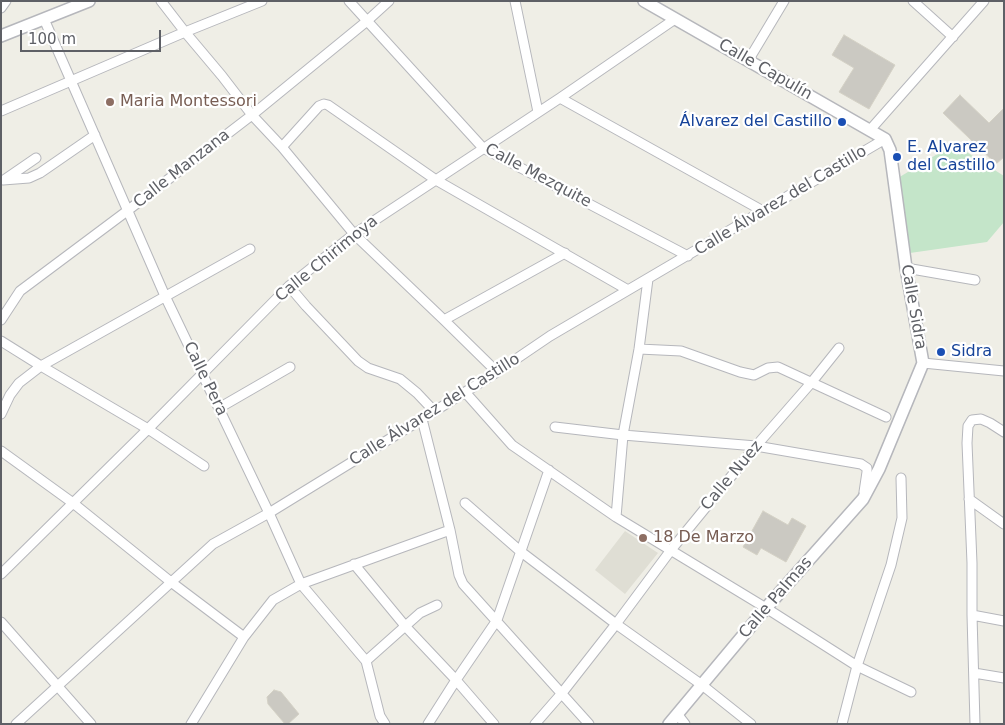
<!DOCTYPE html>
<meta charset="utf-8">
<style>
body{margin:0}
#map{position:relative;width:1005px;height:725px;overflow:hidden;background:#efeee6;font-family:"DejaVu Sans",sans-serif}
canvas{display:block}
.frame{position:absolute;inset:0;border:2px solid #5e6066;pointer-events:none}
.scale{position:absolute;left:20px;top:30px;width:141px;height:22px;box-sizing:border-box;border:2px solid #5e6066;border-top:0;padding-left:6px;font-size:15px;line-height:18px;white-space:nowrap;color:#5e6066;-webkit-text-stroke:4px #fff;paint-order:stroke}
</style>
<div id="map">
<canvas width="1005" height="725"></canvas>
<div class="frame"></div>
<div class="scale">100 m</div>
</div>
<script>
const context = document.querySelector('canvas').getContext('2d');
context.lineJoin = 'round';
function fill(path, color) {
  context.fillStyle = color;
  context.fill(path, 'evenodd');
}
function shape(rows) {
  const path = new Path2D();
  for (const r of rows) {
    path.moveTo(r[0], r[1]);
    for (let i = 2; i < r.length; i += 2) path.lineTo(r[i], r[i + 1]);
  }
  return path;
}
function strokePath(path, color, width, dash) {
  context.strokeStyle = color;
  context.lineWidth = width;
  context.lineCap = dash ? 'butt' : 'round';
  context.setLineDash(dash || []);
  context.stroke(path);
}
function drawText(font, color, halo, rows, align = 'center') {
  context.font = font + ' "DejaVu Sans",sans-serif';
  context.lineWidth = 4.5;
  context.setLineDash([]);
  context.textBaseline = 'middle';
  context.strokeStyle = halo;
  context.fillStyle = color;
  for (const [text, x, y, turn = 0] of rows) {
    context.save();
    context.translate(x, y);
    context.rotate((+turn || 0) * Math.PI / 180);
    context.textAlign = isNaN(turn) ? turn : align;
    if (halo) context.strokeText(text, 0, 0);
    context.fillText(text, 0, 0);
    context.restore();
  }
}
fill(shape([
 [625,531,658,553,625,594,595,570]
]), '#dfded4');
fill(shape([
 [954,144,1004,176,1004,222,987,242,910,253,898,178]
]), '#c4e5c9');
const building = shape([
 [844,35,895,65,869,109,839,92,854,68,832,55,844,35],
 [960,95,989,123,1004,108,1004,157,996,164,943,113,960,95],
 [763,511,788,525,792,518,806,526,786,562,761,548,757,555,743,547,763,511],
 [274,690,281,692,299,714,288,724,285,724,268,704,267,697,274,690]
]);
fill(building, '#cbc9c2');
strokePath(building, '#d4d1c5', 1);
const minor = shape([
 [161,1,185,32,222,76,252,115,282,147,354,234,444,320,497,372],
 [349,1,483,148,688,256],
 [515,1,538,112],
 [913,1,953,37],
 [1,8,6,1],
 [44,19,165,296,269,513,301,584,366,661,380,716,385,724],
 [748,61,784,1],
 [560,98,763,211],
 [1,111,185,32,262,1],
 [870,130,984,1],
 [282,147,319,106,324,104,328,105,436,180,628,290],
 [3,180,29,178,40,173,95,135],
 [4,180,36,158],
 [906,268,975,280],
 [289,286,306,306,358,361,368,368,400,379,417,393,434,411],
 [1,320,20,291,127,211,252,115,367,21,389,1],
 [444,320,565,253],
 [1,341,41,366,148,429,204,466],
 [639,349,681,351,740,372,754,375,768,368,778,367,886,417],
 [923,363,1004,371],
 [465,392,512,445,616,517,766,608,857,666,911,692],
 [219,408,290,367],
 [1,414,10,395,19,383,41,366,250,249],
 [422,419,450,530,459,575,463,584,589,724],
 [555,427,623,435,756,446,861,464,867,468,867,472,864,492],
 [1,451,73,503,171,582,244,637],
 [969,499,1004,524],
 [465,503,520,551,616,624,702,685,751,724],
 [616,517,623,435,639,349,648,279],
 [354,564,406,627,456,680,494,724],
 [1,574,148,429,289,286,354,234,560,98,675,19],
 [972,615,1004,621],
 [1,622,91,724],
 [366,661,420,613,437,605],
 [974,673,1004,678],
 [678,715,685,724],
 [16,724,213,544,269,513,422,419,497,372,550,336,885,139],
 [191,724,244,637,273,600,301,584,450,530],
 [428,724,456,680,497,620,549,470],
 [535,724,562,693,616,624,671,550,756,446,811,383,839,348],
 [842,724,857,666,891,565,902,518,901,478],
 [975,724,972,615,972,563,967,443,968,426,972,420,981,419,990,423,1004,432]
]);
const tertiary = shape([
 [644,1,885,139,890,150,906,268,923,363,879,469,863,499,766,608,669,724],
 [1,36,89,1]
]);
strokePath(minor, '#b6b7bc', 11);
strokePath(tertiary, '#b6b7bc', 14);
strokePath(minor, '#fff', 9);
strokePath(tertiary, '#fff', 11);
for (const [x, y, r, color] of [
 [110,102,5,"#8d6e63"],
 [842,122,5,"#1a4fb4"],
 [897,157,5,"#1a4fb4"],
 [941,352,5,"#1a4fb4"],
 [643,538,5,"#8d6e63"]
]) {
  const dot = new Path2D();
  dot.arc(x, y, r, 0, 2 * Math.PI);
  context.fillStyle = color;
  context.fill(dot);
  strokePath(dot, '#fff', 2);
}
drawText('16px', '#5e6066', '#fff', [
 ["Calle Capulín",765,70,30],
 ["Calle Manzana",182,169,-38],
 ["Calle Mezquite",538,176,28],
 ["Calle Álvarez del Castillo",781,201,-31],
 ["Calle Chirimoya",327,259,-39],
 ["Calle Sidra",913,307,80],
 ["Calle Pera",205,379,64],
 ["Calle Álvarez del Castillo",435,410,-32],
 ["Calle Nuez",732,476,-50],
 ["Calle Palmas",776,598,-49]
]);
drawText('16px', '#785e54', '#fff', [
 ["Maria Montessori",120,102],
 ["18 De Marzo",653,538]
], 'left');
drawText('16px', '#164399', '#fff', [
 ["Álvarez del Castillo",832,122,"right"],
 ["E. Alvarez",907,148],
 ["del Castillo",907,166],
 ["Sidra",951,352]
], 'left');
</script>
